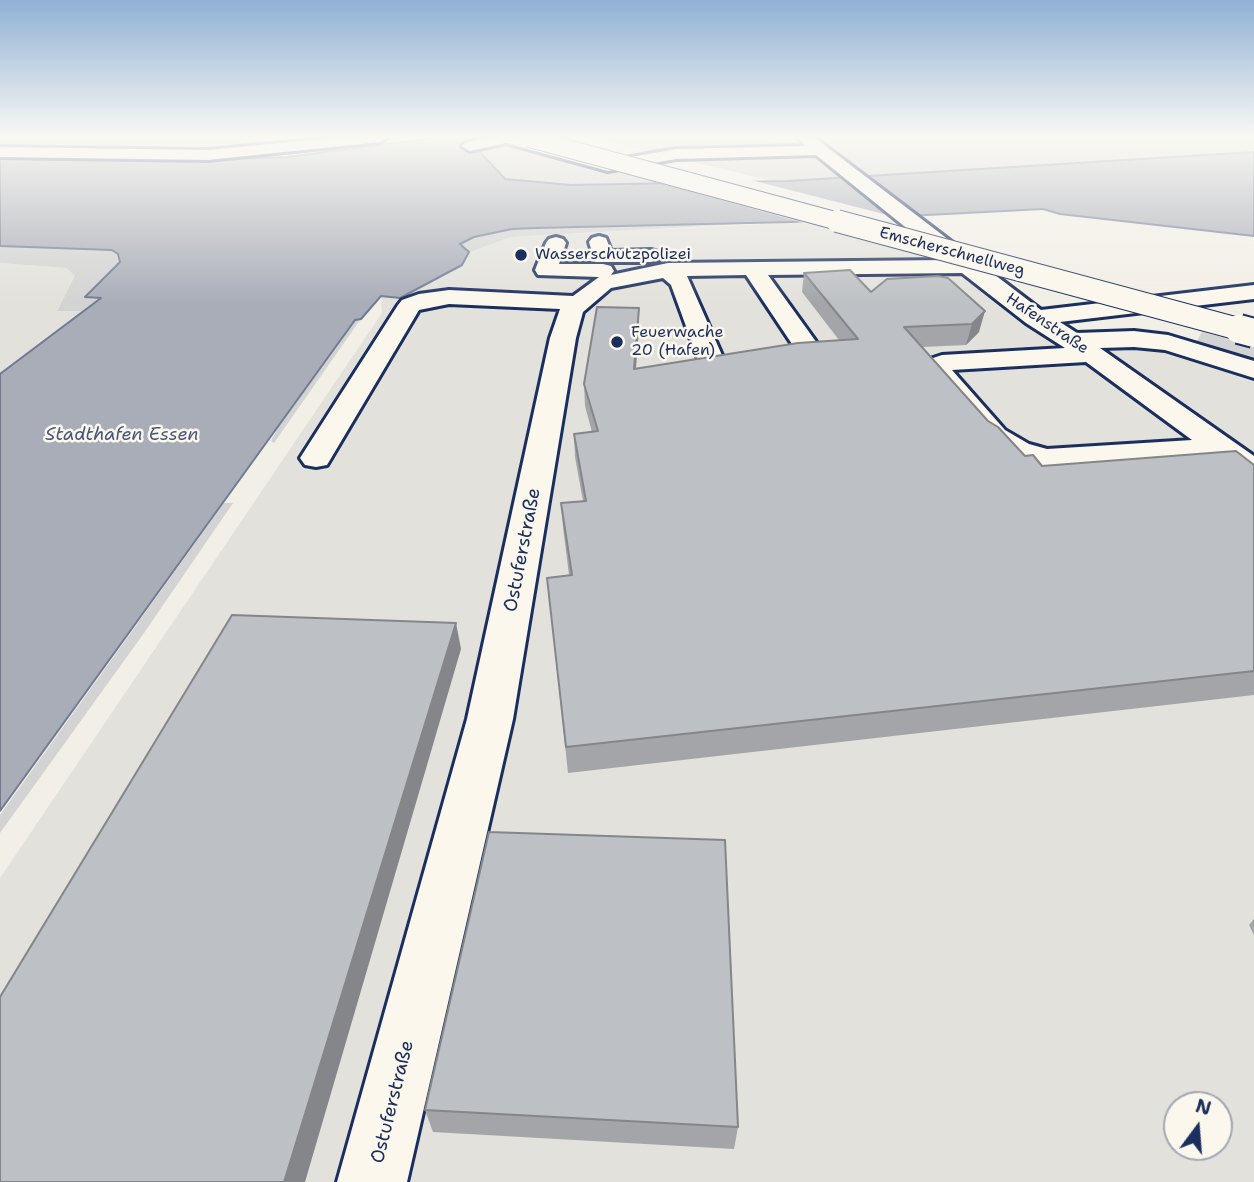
<!DOCTYPE html>
<meta charset="utf-8">
<style>
body{margin:0}
#map{position:relative;width:1254px;height:1182px;overflow:hidden;background:#f2efe6;font-family:"Shantell Sans",sans-serif}
canvas{display:block}
.north{position:absolute;left:1163px;top:1091px;width:70px;height:70px;box-sizing:border-box;background:#fbf7ec;border:2px solid #a1a7b3;border-radius:50%;rotate:16deg;font-size:19px;font-weight:700;line-height:28px;text-align:center;color:#1b2f5e}
.north::after{content:'';display:block;margin:auto;width:24px;height:32px;background:#1b2f5e;clip-path:polygon(50% 0,100% 100%,50% 72%,0 100%)}
</style>
<div id="map">
<canvas width="1254" height="1182"></canvas>
<div class="north">N</div>
</div>
<script>
const context = document.querySelector('canvas').getContext('2d');
context.lineJoin = 'round';
function fill(path, color) {
  context.fillStyle = color;
  context.fill(path, 'evenodd');
}
function shape(rows) {
  const path = new Path2D();
  for (const r of rows) {
    path.moveTo(r[0], r[1]);
    for (let i = 2; i < r.length; i += 2) path.lineTo(r[i], r[i + 1]);
  }
  return path;
}
function strokePath(path, color, width, dash) {
  context.strokeStyle = color;
  context.lineWidth = width;
  context.lineCap = dash ? 'butt' : 'round';
  context.setLineDash(dash || []);
  context.stroke(path);
}
function drawText(font, color, halo, rows, align = 'center') {
  context.font = font + ' "Shantell Sans",sans-serif';
  context.lineWidth = 5;
  context.setLineDash([]);
  context.textBaseline = 'middle';
  context.strokeStyle = halo;
  context.fillStyle = color;
  for (const [text, x, y, turn = 0] of rows) {
    context.save();
    context.translate(x, y);
    context.rotate((+turn || 0) * Math.PI / 180);
    context.textAlign = isNaN(turn) ? turn : align;
    if (halo) context.strokeText(text, 0, 0);
    context.fillText(text, 0, 0);
    context.restore();
  }
}
fill(shape([
 [0,138,369,138,233,149,0,155],
 [898,217,1051,335,1131,332,1254,366,1254,1182,0,1182,0,878,382,313,381,296,400,298,461,265,469,252,511,237],
 [1177,1105,1219,1105,1219,1147,1177,1147],
 [0,263,66,268,76,277,57,310,85,311,0,374]
]), '#e2e1dc');
fill(shape([
 [467,138,508,138,668,184,571,185,511,181,497,173],
 [595,138,1254,138,1254,152,772,181],
 [761,223,511,237,470,252,460,244,474,237,512,229],
 [0,246,112,250,118,254,120,262,86,296,102,297,85,311,57,311,75,276,66,268,0,263],
 [355,320,360,320,274,443,271,441,279,426],
 [1202,332,1254,345,1254,366,1192,350],
 [224,503,233,503,144,633,0,833,0,815]
]), '#d2d3d2');
const water = shape([
 [433,138,467,138,505,179,571,185,787,181,1254,152,1254,236,1060,214,1043,209,791,222,536,228,512,229,474,237,460,244,469,252,462,265,400,298,381,296,361,319,355,320,0,811,0,374,101,298,85,297,120,262,118,254,112,250,0,246,0,155,224,159,287,157,433,138]
]);
fill(water, '#a9adb7');
strokePath(water, '#707b93', 2);
fill(shape([
 [743,178,907,220,808,224,649,180]
]), '#f2efe6');
const minor = shape([
 [331,138,387,138,380,142,208,160,0,157,0,147,208,150,331,138],
 [486,138,522,138,608,161,676,149,805,146,798,138,815,138,1041,310,1254,285,1254,299,1060,322,1077,333,1134,331,1168,335,1254,361,1254,378,1165,350,1134,347,1100,348,1254,456,1254,481,1243,478,1215,457,1047,467,1007,458,983,442,926,375,923,369,927,360,942,355,1065,348,1026,323,962,273,768,275,822,350,818,356,809,358,800,356,746,275,687,276,725,362,721,368,712,370,703,368,699,362,671,285,663,278,611,288,583,312,576,338,513,719,407,1182,337,1182,467,719,550,338,560,309,449,304,419,310,327,465,316,467,305,465,300,458,398,305,402,300,419,294,449,290,573,296,599,277,538,275,535,270,546,243,549,239,556,237,563,239,566,243,559,264,603,264,611,266,614,271,611,275,668,263,946,260,816,155,676,159,608,171,506,143,470,151,462,146,465,143,486,138],
 [1086,362,1192,440,1047,449,1029,444,1005,430,952,370,1086,362],
 [599,236,606,238,611,251,651,250,658,252,662,256,658,260,651,262,595,262,589,242,592,238,599,236]
]);
strokePath(minor, '#1b2f5e', 6);
fill(minor, '#fbf7ec');
const highwayBridgeFar2 = shape([
 [528,138,844,223]
]);
const highwayBridgeFar1 = shape([
 [837,221,1246,331]
]);
const highwayBridge = shape([
 [1239,329,1254,333]
]);
strokePath(highwayBridgeFar2, '#1b2f5e', 19, []);
strokePath(highwayBridgeFar1, '#1b2f5e', 24, []);
strokePath(highwayBridge, '#1b2f5e', 32, []);
strokePath(highwayBridgeFar2, '#fbf7ec', 17);
strokePath(highwayBridgeFar1, '#fbf7ec', 22);
strokePath(highwayBridge, '#fbf7ec', 28);
fill(shape([
 [804,273,871,292,938,276,979,332,966,345,922,347,988,421,1025,456,1042,466,1254,465,1254,695,568,773,547,578,569,575,563,527,561,503,583,501,575,457,574,434,592,432,585,406,584,384,639,328,636,368,839,340,802,292],
 [1254,919,1254,935,1249,925],
 [425,1110,738,1127,734,1149,433,1132]
]), '#a3a5a9');
fill(shape([
 [639,308,639,328,634,391,634,369],
 [985,311,979,332,966,345,972,324],
 [456,623,461,649,305,1182,284,1182]
]), '#848689');
const building = shape([
 [850,270,871,292,887,279,938,276,948,278,985,311,972,324,904,327,988,421,998,427,1025,456,1033,455,1042,466,1236,451,1254,465,1254,671,566,747,547,578,572,575,561,503,586,501,574,434,598,431,584,384,597,307,639,308,634,369,798,343,858,339,804,273,850,270],
 [232,615,456,623,284,1182,0,1182,0,997,232,615],
 [489,832,725,840,738,1127,425,1110,489,832]
]);
fill(building, '#bdc0c4');
strokePath(building, '#848689', 2);
const sky = context.createLinearGradient(0, 0, 0, 304);
sky.addColorStop(0, '#8fb1d4');
sky.addColorStop(0.45, '#f9f8f4');
sky.addColorStop(1, '#f9f8f400');
context.fillStyle = sky;
context.fillRect(0, 0, 1254, 304);
for (const [x, y, r, color] of [
 [521,255,7,"#1b2f5e"],
 [617,342,7,"#1b2f5e"]
]) {
  const dot = new Path2D();
  dot.arc(x, y, r, 0, 2 * Math.PI);
  context.fillStyle = color;
  context.fill(dot);
  strokePath(dot, '#fbf7ec', 2.5);
}
drawText('16px', '#1b2f5e', '#fbf7ec', [
 ["Emscherschnellweg",952,252,15],
 ["Hafenstraße",1047,324,34]
]);
drawText('16px', '#1b2f5e', '#fbf7ec', [
 ["Wasserschutzpolizei",535,255],
 ["Feuerwache",631,333],
 ["20 (Hafen)",631,351]
], 'left');
drawText('italic 18px', '#465579', '#fbf7ec', [
 ["Stadthafen Essen",122,435]
]);
drawText('19px', '#1b2f5e', '#fbf7ec', [
 ["Ostuferstraße",523,550,-79],
 ["Ostuferstraße",393,1102,-76]
]);
</script>
